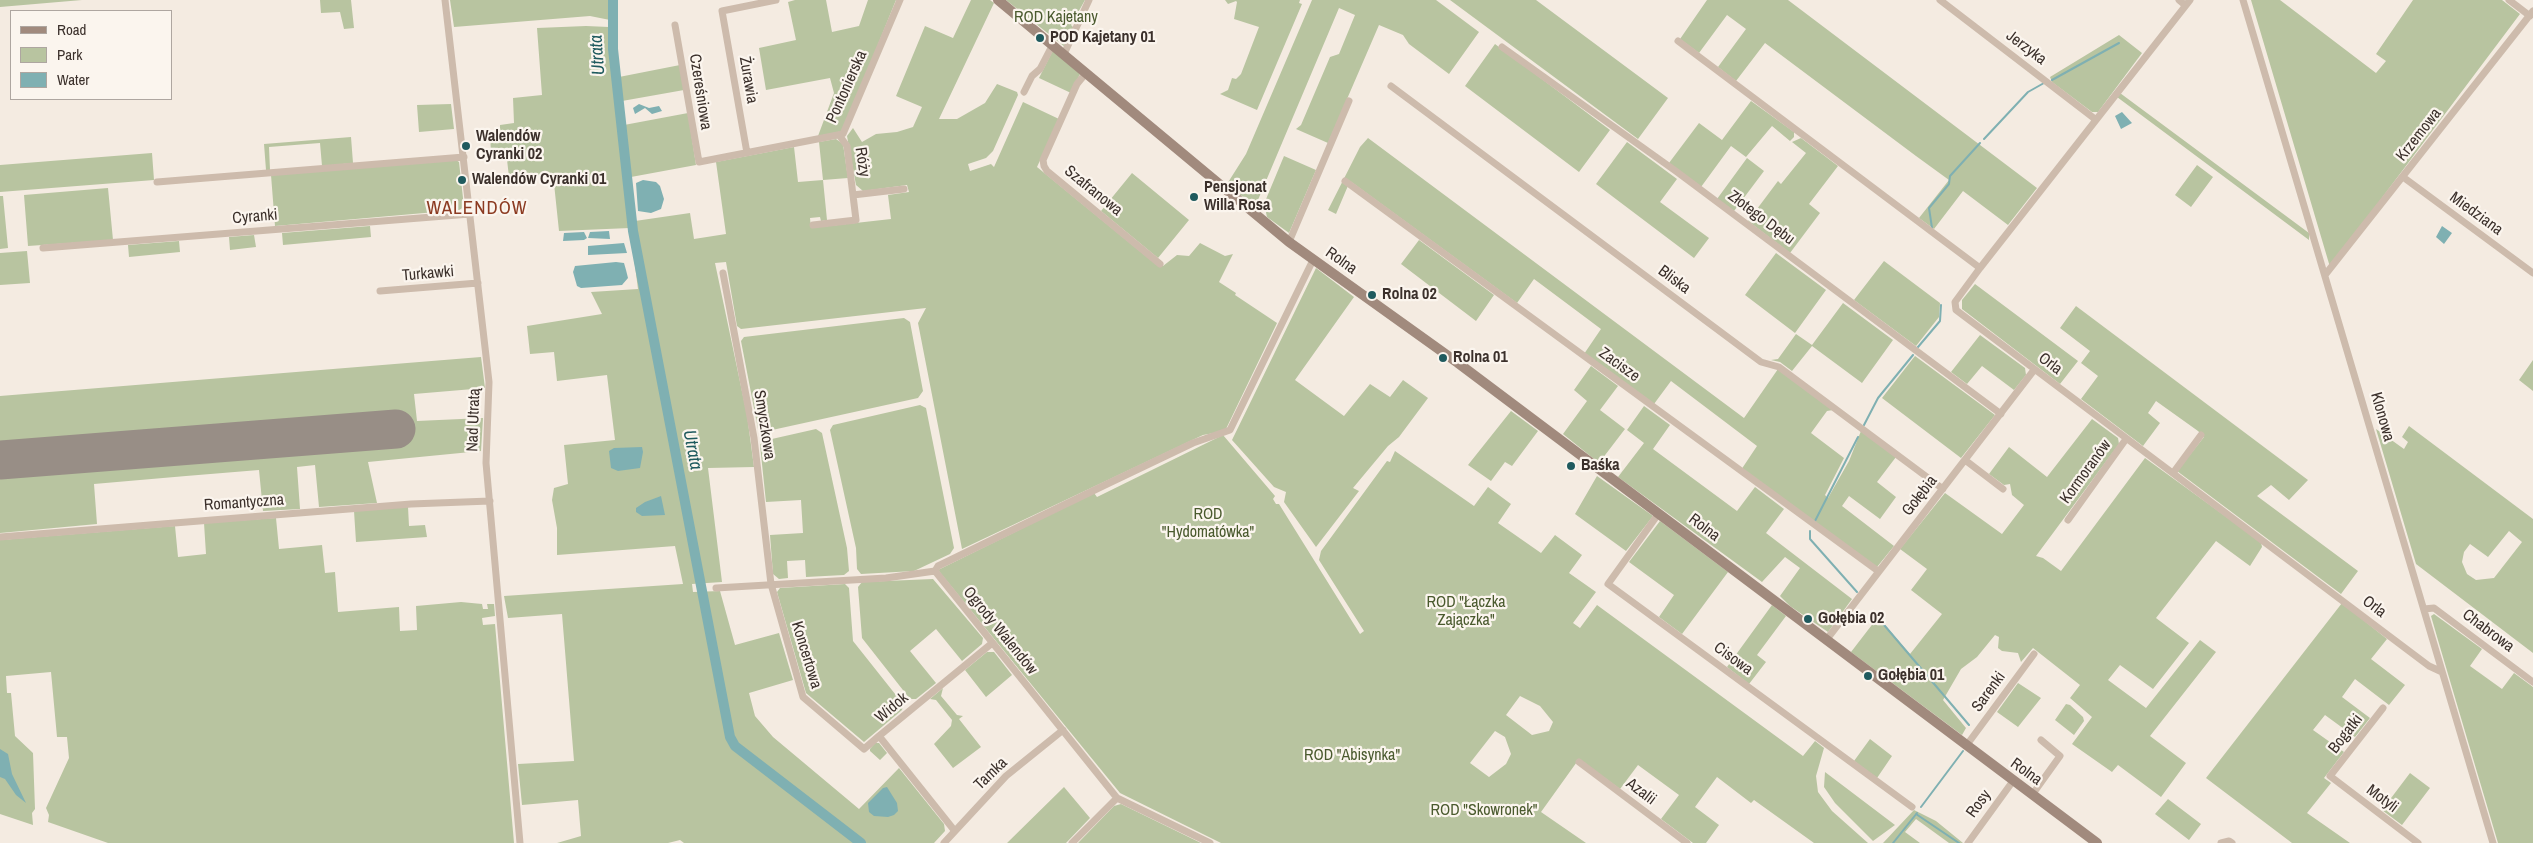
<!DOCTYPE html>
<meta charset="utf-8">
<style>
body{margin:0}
#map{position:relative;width:2533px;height:843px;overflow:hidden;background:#f4ebe1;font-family:"Archivo Narrow",sans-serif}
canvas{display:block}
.legend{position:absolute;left:10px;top:10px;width:162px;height:90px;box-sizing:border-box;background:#fbf5ee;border:1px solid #aea6a0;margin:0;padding:6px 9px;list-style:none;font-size:15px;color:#3b302b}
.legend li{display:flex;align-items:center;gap:10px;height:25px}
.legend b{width:25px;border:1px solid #aea6a0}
</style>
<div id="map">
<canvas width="2533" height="843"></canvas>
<ul class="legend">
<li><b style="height:6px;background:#a18a7d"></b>Road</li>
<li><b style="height:14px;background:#b8c4a0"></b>Park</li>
<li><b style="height:14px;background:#7fb0b2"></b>Water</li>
</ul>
</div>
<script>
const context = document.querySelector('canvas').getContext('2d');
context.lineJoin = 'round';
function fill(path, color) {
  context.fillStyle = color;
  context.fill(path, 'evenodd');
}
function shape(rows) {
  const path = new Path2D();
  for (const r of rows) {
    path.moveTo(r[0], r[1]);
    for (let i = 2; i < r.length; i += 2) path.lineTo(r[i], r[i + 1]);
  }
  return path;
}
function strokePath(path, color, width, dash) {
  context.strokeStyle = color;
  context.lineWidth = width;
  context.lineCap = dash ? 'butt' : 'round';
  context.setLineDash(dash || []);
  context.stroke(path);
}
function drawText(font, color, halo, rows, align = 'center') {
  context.font = font + ' "Archivo Narrow",sans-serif';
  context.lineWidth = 4.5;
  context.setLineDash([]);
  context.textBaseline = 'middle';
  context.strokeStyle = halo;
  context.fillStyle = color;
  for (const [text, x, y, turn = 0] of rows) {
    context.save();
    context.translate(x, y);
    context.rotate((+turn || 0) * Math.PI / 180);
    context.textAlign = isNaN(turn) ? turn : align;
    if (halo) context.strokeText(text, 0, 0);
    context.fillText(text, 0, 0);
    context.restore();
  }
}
fill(shape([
 [0,0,82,0,0,7],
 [320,0,351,0,354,28,344,29,340,12,321,13],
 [450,0,616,0,615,27,619,77,680,65,684,90,622,101,624,125,688,113,696,165,631,177,635,221,690,213,694,239,726,234,716,162,794,147,798,182,823,180,827,220,821,221,820,217,810,218,811,228,891,219,888,195,909,192,907,185,863,191,856,185,847,136,853,128,862,142,876,134,897,132,913,127,922,107,896,96,925,26,953,38,971,0,990,0,994,3,939,119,957,119,985,103,997,84,1017,92,1018,95,993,151,986,158,968,164,970,171,991,164,994,167,1023,102,1059,119,1037,167,1158,266,1163,266,1177,255,1189,256,1200,243,1225,256,1233,254,1219,282,1236,293,1235,295,1277,323,1225,431,1203,435,962,549,918,323,926,308,741,329,737,326,726,262,715,263,747,415,754,467,708,468,722,582,692,584,693,592,720,591,735,645,779,633,793,680,749,693,755,716,773,737,859,809,899,768,944,824,945,831,934,843,684,843,680,840,668,843,557,843,581,836,578,800,522,805,518,764,574,761,562,614,508,618,504,596,683,584,675,546,557,555,557,528,552,500,554,488,568,484,564,445,615,440,607,375,557,381,554,352,530,354,527,326,602,314,591,292,638,289,630,228,559,231,553,174,509,177,506,151,491,152,490,135,500,134,500,125,514,123,513,98,542,95,537,28,586,26,609,27,610,20,590,16,454,27],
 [795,0,826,0,832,32,859,26,868,0,896,0,843,131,818,136,834,93,830,78,766,90,759,48,796,40,788,2],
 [1006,0,1085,0,1071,25,1074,28,1065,47],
 [1225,0,1300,0,1299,3,1302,4,1257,110,1220,94,1228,90,1232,78,1236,79,1241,74,1259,27,1234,19,1237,2,1236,1,1228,4],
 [1312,0,1436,0,1479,32,1449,74,1409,44,1403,35,1379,25,1328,143,1296,129,1301,125,1330,57,1339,54,1355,15,1339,8,1255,207,1227,184,1246,154],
 [1450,0,1536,0,1668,98,1638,139],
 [1707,0,1788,0,2037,188,2008,225,1963,191,1934,229,1919,218,1949,180,1916,156,1765,43,1736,81,1718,67,1746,29,1727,15,1699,53,1680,39],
 [2251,0,2280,0,2376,73,2386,61,2376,54,2413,0,2502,0,2520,14,2330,267],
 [2119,35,2142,53,2098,112,2092,112,2052,82,2050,77],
 [1495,44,1610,130,1579,172,1465,86],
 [1053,50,1080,74,1071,93,1039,78],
 [2120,93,2309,233,2309,240,2117,97],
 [1751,101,1794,132,1794,137,1790,141,1772,126,1746,157,1731,146,1701,187,1669,163,1699,123,1722,140],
 [451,104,454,129,419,132,417,105],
 [351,137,353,163,322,166,320,143,269,147,270,170,266,170,264,144],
 [1368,138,1744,418,1778,369,1833,410,1827,411,1811,433,1844,458,1825,495,1828,498,1849,461,1861,431,1896,457,1877,482,1896,497,1880,519,1849,496,1842,506,1894,546,1877,567,1741,470,1757,446,1671,381,1654,404,1584,354,1601,329,1534,279,1517,303,1350,181,1336,214,1328,210,1360,147],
 [1801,138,1838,166,1809,204,1820,213,1790,253,1748,221,1778,181,1781,184,1806,153,1792,142],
 [836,139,843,144,848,178,823,180,819,142],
 [1627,142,1677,179,1660,202,1709,238,1694,258,1596,184],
 [152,153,154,180,0,192,0,165],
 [1284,156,1316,170,1289,233,1267,217,1264,204],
 [1747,158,1764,171,1734,211,1717,199],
 [456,160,459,162,464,207,459,210,275,226,271,175],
 [2197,165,2213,177,2191,207,2175,195],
 [1132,173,1189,220,1158,258,1101,211],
 [108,188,113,240,28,246,24,195],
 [0,196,3,196,8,248,0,249],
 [370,226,371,237,283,245,282,233],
 [254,235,256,247,230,250,229,237],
 [1419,240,1494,295,1476,321,1401,264],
 [179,241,180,252,129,257,128,245],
 [27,251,30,283,0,285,0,253],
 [1776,253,1826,290,1795,333,1745,295],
 [1884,261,1940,303,1939,317,1916,346,1854,300],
 [1316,268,1354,297,1295,380,1344,416,1370,384,1390,397,1403,380,1428,398,1399,437,1388,446,1353,488,1359,491,1316,547,1284,502,1286,492,1274,487,1232,440],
 [1975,284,2078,361,2060,384,1962,309,1962,300],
 [1843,303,1893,340,1862,383,1812,346,1792,371,1780,362,1771,360,1778,359,1796,334,1812,345],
 [2076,306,2308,480,2289,500,2271,485,2257,496,2358,571,2341,594,2177,471,2204,437,2198,431,2156,401,2148,413,2160,423,2143,446,2081,399,2098,376,2081,363,2090,351,2060,328],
 [904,318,910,322,923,391,918,398,763,432,758,429,741,341,744,337],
 [1980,335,2025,368,2026,375,2014,390,1982,366,1967,384,1951,372],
 [1915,356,1995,415,1961,458,1882,398],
 [481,357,485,388,414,394,417,421,483,418,481,451,368,462,377,503,319,507,315,465,297,467,300,509,263,511,259,470,186,476,94,484,97,524,0,533,0,396],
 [2533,360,2533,391,2519,380],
 [1591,366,1618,386,1600,410,1625,429,1599,463,1563,434,1587,401,1574,390],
 [920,405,926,408,954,548,950,554,914,571,861,574,857,569,856,548,830,430,833,425],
 [1644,406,1670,425,1653,449,1737,511,1755,487,1784,509,1766,533,1852,599,1828,632,1790,606,1780,596,1800,568,1785,557,1762,582,1618,477,1644,443,1627,430],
 [1511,411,1538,431,1512,466,1505,462,1491,481,1468,465],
 [2092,419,2118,438,2119,444,2036,556,2043,558,2061,571,2145,458,2261,542,2262,547,2250,566,2216,541,2156,618,2189,643,2153,689,2120,665,2108,680,2146,708,2200,640,2216,652,2150,736,2186,763,2161,797,2118,765,2112,772,2072,744,2092,717,2070,698,2080,685,2033,648,2021,662,2018,653,2002,651,1998,648,1999,637,1995,635,1977,657,1961,669,1943,700,1966,728,1962,735,1851,652,1878,617,1910,654,1942,614,1911,590,1927,569,1900,549,1945,493,2002,534,2024,505,2012,495,2010,484,2004,485,1989,474,2009,447,2047,477],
 [2409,426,2533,519,2533,653,2416,564,2376,429,2404,449,2408,442,2402,437],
 [2509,531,2522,542,2494,578,2476,580,2467,574,2462,562,2464,552,2470,544,2488,557],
 [816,429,822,433,847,548,849,571,844,575,806,577,805,560,787,561,788,578,779,579,773,574,770,535,803,533,801,500,766,502,760,445,763,441],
 [1223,435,1275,496,1273,499,1276,504,1279,504,1360,634,1364,631,1319,560,1321,551,1387,461,1390,462,1395,451,1474,506,1488,487,1511,504,1498,523,1541,553,1555,535,1582,555,1569,573,1596,592,1573,623,1580,628,1597,605,1803,756,1815,741,1824,748,1816,776,1818,792,1832,811,1868,843,1814,843,1754,800,1751,803,1717,777,1695,807,1719,825,1706,843,1693,843,1661,819,1679,795,1638,765,1620,789,1579,759,1541,812,1586,843,1221,843,1120,793,938,570,1094,493,1097,497],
 [1520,696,1540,706,1553,722,1549,731,1532,735,1506,715],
 [1495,731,1505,737,1511,754,1506,764,1489,777,1470,763],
 [1597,476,1653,516,1626,551,1575,514],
 [408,507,409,526,425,525,427,537,356,542,354,511],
 [276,518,279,549,322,545,325,573,335,572,338,612,399,607,400,631,417,630,416,606,461,602,482,604,483,609,488,609,487,604,494,604,495,616,482,618,483,625,495,624,514,843,108,843,48,822,49,815,46,808,69,758,67,737,57,737,51,672,6,676,7,693,11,693,15,736,33,753,35,809,32,813,33,825,0,814,0,540,175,526,178,557,206,554,204,523],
 [1660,521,1728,572,1682,634,1659,617,1674,595,1629,562],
 [933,579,983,638,982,644,962,661,936,629,910,651,936,683,916,699,910,699,862,638,858,587,862,582],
 [845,584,849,588,853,641,903,704,902,710,864,742,806,693,777,592,780,588],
 [2342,603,2387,639,2371,659,2405,685,2389,705,2355,679,2342,697,2370,718,2355,737,2325,715,2313,730,2344,752,2324,778,2331,783,2307,813,2350,843,2292,843,2206,778],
 [1772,605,1786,616,1757,655,1766,662,1749,684,1727,667],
 [2434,614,2482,649,2470,666,2502,689,2514,673,2533,687,2533,843,2498,843,2440,647,2431,616],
 [987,652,994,652,1012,675,986,697,965,670],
 [2018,683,2041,698,2018,727,1997,712],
 [943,688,941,696,957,715,963,716,959,719,981,747,953,768,934,744,951,726,952,720,936,700,930,699],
 [2066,704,2070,705,2083,717,2084,721,2074,735,2055,720],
 [1870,739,1892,756,1877,778,1854,761],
 [875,743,879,743,887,753,880,760,870,751,870,749],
 [1825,772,1895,825,1873,841,1835,803,1824,787],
 [2410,773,2430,788,2402,825,2382,810],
 [1064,787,1090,818,1066,843,1007,843],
 [2168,799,2201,824,2189,840,2155,814],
 [1121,804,1201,843,1078,843,1114,806],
 [1914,810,1936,821,1963,843,1949,843,1916,819,1905,832,1920,843,1883,843]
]), '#b8c4a0');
fill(shape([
 [639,104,649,108,659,106,662,111,652,114,645,108,635,114,633,108],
 [2122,112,2132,123,2121,129,2115,116],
 [643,180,656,182,660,186,664,199,661,209,651,213,638,211,636,183],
 [2442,226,2452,233,2444,244,2436,237],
 [609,231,610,239,588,238,590,232],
 [584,232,587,238,584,240,563,241,564,233],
 [624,243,627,253,588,255,588,246],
 [616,262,624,263,626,270,628,278,622,285,581,288,577,286,573,272,575,266],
 [642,447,643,452,640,468,618,471,611,468,609,451,614,448],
 [661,496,665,515,642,516,636,512,636,508,645,502],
 [0,749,8,754,12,774,26,803,16,795,5,779,0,777],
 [887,787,897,803,898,811,894,815,888,817,874,816,869,812,868,803,883,788]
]), '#7fb0b2');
strokePath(shape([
 [2052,80,2119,43],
 [1984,139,2028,92,2044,83],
 [1932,228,1929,208,1949,184,1950,176,1980,143],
 [1918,347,1940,321,1941,305],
 [1864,425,1878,398,1913,355],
 [1815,521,1858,437],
 [1810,531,1810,539,1857,592],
 [1879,619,1969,725],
 [1921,807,1963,751],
 [1916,814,1959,843],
 [1893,843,1917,813]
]), '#7fb0b2', 2);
strokePath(shape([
 [613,0,613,49,633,231,730,737,735,746,861,843]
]), '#7fb0b2', 10);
strokePath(shape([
 [0,460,396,429]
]), '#988e86', 39);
strokePath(shape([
 [445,0,489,382,486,463,520,843],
 [1940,0,2095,119],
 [2179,0,2185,5],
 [2190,0,1980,268,1955,302,1956,310,2429,666,2442,672],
 [2243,0,2493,843],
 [2509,0,2530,16],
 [675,25,699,162,843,134,900,0],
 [1678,41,1980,268],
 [1502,47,1677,172,2001,414],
 [1064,54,1089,0],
 [1086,73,1077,84,1043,160,1044,166,1047,171,1160,264],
 [1391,86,1761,362,1779,367,1943,489],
 [1024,92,1032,76,1040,69,1053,44],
 [747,153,722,11,776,0],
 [2403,177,2533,273],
 [1345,181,1878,571],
 [157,182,464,157],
 [853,195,904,189],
 [813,225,856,220,847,146,839,135],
 [1289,242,1349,101],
 [43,248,470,214],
 [723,273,754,438,771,584,803,697,864,749,879,736],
 [2325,275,2533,11],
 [380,291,478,283],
 [1965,460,2003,489],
 [2173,473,2201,435],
 [1659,513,1608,584,1912,807],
 [2068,520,2126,439],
 [0,537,411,504,490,501],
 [935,571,938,566,1105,485,1193,443,1230,430,1313,260],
 [935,571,1117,798,1210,843],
 [716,588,886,578,935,571],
 [2424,609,2434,608,2533,682],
 [1827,639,2034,370],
 [2383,708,2330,776,2418,843],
 [1966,746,2034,654],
 [1579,762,1687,843],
 [2032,795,2060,756,2041,740],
 [954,830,879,736,991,644],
 [944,843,1006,776,1063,730],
 [1072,843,1117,798],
 [1968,843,2013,781],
 [2221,843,2229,841,2232,843]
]), '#cdbbac', 7);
strokePath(shape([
 [998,0,1289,242,1458,363,2097,843]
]), '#a18a7d', 10);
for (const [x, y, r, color] of [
 [1040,38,5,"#1f5a5e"],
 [466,146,5,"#1f5a5e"],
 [462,180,5,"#1f5a5e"],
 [1194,197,5,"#1f5a5e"],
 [1372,295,5,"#1f5a5e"],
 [1443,358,5,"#1f5a5e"],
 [1571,466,5,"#1f5a5e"],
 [1808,619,5,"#1f5a5e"],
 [1868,676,5,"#1f5a5e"]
]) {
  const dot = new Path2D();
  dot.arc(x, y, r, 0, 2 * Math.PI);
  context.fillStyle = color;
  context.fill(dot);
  strokePath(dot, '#fbf5ee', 2);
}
drawText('16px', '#4a5a2e', '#fbf5ee', [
 ["ROD Kajetany",1056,18],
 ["ROD",1208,515],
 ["\"Hydomatówka\"",1208,533],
 ["ROD \"Łączka",1466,603],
 ["Zajączka\"",1466,621],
 ["ROD \"Abisynka\"",1352,756],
 ["ROD \"Skowronek\"",1484,811]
]);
drawText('bold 16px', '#3b302b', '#fbf5ee', [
 ["POD Kajetany 01",1050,38],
 ["Walendów",476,137],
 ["Cyranki 02",476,155],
 ["Walendów Cyranki 01",472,180],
 ["Pensjonat",1204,188],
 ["Willa Rosa",1204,206],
 ["Rolna 02",1382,295],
 ["Rolna 01",1453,358],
 ["Baśka",1581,466],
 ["Gołębia 02",1818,619],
 ["Gołębia 01",1878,676]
], 'left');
drawText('16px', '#3b302b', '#fbf5ee', [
 ["Jerzyka",2026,48,37],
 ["Żurawia",748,80,80],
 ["Pontonierska",847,87,-66],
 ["Czereśniowa",700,92,81],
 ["Krzemowa",2419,135,-52],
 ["Róży",862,162,81],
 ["Szafranowa",1093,191,39],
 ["Miedziana",2476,214,36],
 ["Cyranki",255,217,-5],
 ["Złotego Dębu",1761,218,37],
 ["Rolna",1341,261,35],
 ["Turkawki",428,274,-5],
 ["Bliska",1674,280,37],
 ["Orla",2050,364,37],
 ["Zacisze",1619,365,36],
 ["Klonowa",2382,417,74],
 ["Nad Utratą",474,420,-88],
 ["Smyczkowa",764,425,81],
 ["Kormoranów",2086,472,-54],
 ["Gołębia",1920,496,-52],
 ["Romantyczna",244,503,-4],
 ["Rolna",1704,528,37],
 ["Orla",2374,607,37],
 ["Ogrody Walendów",1000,631,51],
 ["Chabrowa",2488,631,37],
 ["Koncertowa",806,655,73],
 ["Cisowa",1733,659,36],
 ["Sarenki",1989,692,-54],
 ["Widok",892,708,-40],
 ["Bogatki",2346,734,-52],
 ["Rolna",2026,772,36],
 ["Tamka",991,774,-44],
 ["Azalii",1641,792,37],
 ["Motyli",2382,799,37],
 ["Rosy",1979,804,-54]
]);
drawText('italic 18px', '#1f5a5e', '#fbf5ee', [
 ["Utrata",598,55,-94],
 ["Utrata",692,450,79]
]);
context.letterSpacing = '1px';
drawText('19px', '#8c3b22', '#fbf5ee', [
 ["WALENDÓW",477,209]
]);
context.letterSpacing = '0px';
</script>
